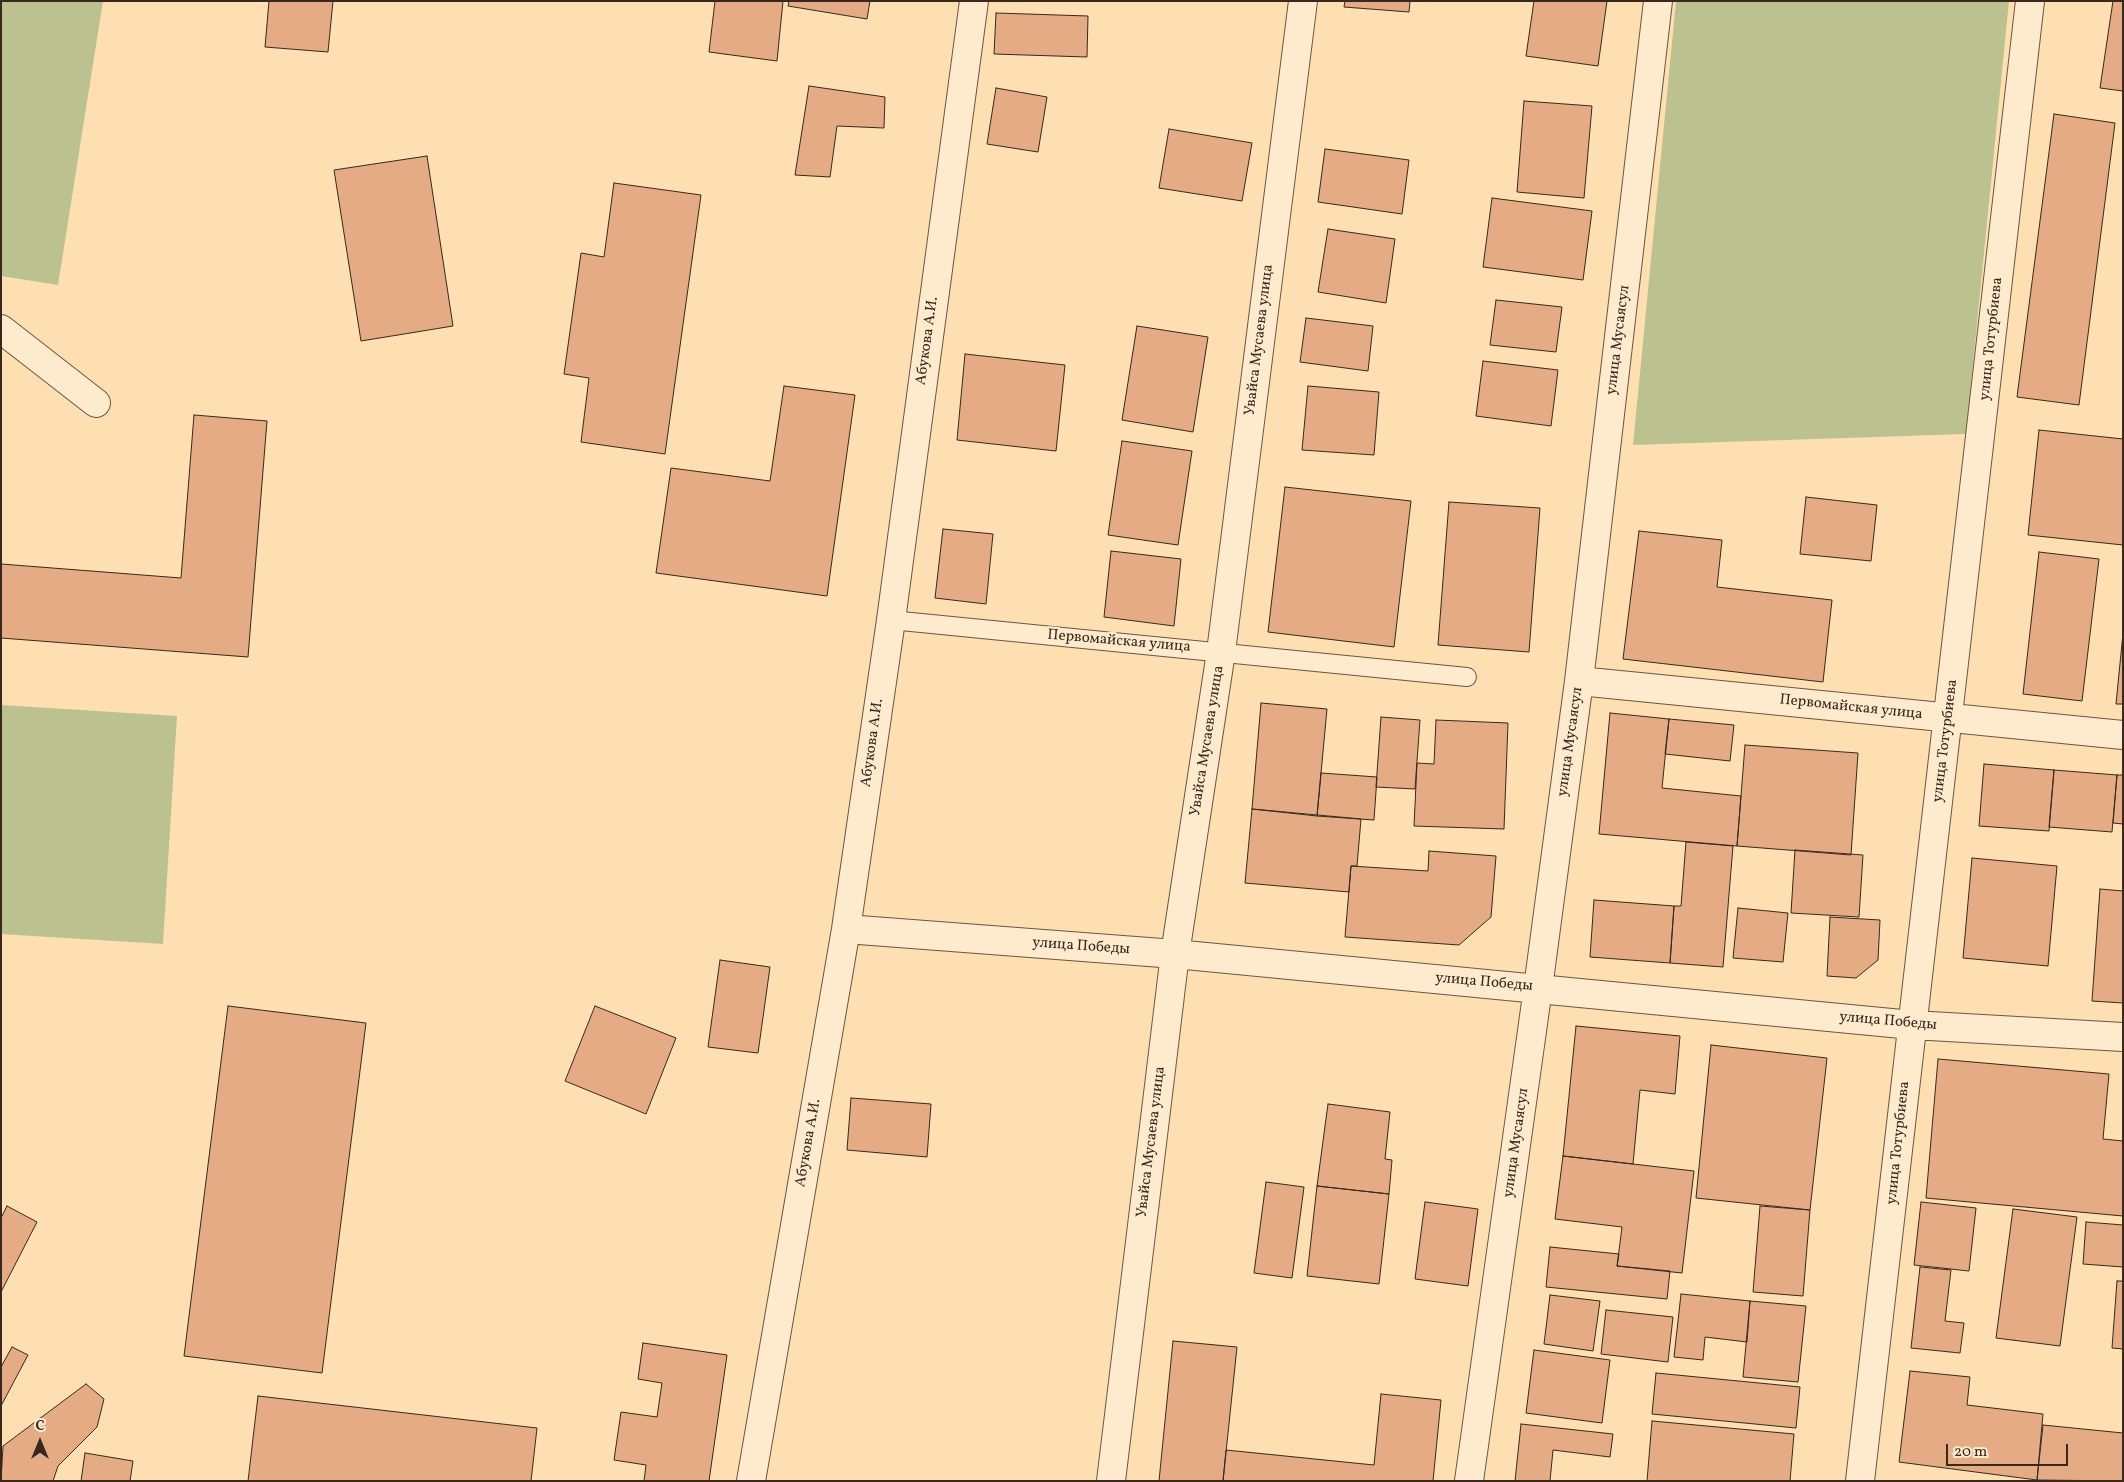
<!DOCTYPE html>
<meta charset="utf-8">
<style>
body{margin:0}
#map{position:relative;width:2124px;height:1482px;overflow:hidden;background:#fedfb2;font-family:Vollkorn,serif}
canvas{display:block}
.frame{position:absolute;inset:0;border:2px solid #38281d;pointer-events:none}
.north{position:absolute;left:15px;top:1417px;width:50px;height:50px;-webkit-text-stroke:4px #feeacd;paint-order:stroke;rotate:0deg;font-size:14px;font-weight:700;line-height:20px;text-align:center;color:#38281d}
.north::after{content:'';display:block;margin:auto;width:18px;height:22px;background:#38281d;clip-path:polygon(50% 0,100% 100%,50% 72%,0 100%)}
.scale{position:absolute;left:1946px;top:1444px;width:122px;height:22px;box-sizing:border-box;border:2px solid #38281d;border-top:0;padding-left:6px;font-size:15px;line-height:18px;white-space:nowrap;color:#38281d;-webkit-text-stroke:4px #feeacd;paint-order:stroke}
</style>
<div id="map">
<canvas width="2124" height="1482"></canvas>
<div class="frame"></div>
<div class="north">С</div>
<div class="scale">20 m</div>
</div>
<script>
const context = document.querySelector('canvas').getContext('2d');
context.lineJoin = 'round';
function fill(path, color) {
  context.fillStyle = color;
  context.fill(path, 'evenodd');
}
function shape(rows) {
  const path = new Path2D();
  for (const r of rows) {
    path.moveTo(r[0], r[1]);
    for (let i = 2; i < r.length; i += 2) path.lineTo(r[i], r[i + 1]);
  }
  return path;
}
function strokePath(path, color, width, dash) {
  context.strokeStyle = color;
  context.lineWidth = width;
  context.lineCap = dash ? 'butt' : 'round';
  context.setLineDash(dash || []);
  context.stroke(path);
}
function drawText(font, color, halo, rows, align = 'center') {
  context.font = font + ' Vollkorn,serif';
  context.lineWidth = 4.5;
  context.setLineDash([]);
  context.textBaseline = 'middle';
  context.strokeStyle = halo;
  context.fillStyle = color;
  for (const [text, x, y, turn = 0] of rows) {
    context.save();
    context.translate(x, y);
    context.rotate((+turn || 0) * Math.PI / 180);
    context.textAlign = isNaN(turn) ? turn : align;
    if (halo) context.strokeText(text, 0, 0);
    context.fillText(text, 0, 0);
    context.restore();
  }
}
fill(shape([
 [1,1,103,1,58,285,1,276],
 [1676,1,2009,1,1966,434,1633,445],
 [1,705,177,716,163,944,1,934]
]), '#bcc28f');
const building = shape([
 [269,1,333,1,328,52,265,47,269,1],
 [715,1,783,1,777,61,709,52,715,1],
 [789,1,870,1,867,19,788,6,789,1],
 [1345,1,1410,1,1409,12,1344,7,1345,1],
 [1534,1,1607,1,1598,66,1526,56,1534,1],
 [2113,1,2123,1,2123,91,2100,88,2113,1],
 [996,13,1088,16,1087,57,994,54,996,13],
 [809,86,885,97,884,128,837,126,830,177,795,175,809,86],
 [996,88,1047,97,1038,152,987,144,996,88],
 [1524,101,1592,106,1584,198,1517,192,1524,101],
 [2054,114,2115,123,2079,405,2017,397,2054,114],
 [1169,129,1252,143,1242,201,1159,188,1169,129],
 [1325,149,1409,160,1402,214,1318,202,1325,149],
 [427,156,453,326,361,341,334,170,427,156],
 [614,183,701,195,665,454,581,442,589,378,564,374,581,253,604,257,614,183],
 [1492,198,1592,211,1583,280,1483,267,1492,198],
 [1328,229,1395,239,1386,303,1318,292,1328,229],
 [1496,300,1562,307,1556,352,1490,345,1496,300],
 [1306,318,1373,326,1368,371,1300,362,1306,318],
 [1137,326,1208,337,1193,432,1122,420,1137,326],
 [965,354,1065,365,1056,451,957,440,965,354],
 [1483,361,1558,370,1551,426,1476,416,1483,361],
 [784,386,855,395,827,596,656,573,671,468,770,481,784,386],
 [1308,386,1379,392,1374,455,1302,450,1308,386],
 [194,415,267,421,248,657,1,638,1,564,181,578,194,415],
 [2039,430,2123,439,2123,545,2028,535,2039,430],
 [1122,441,1192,451,1178,545,1108,535,1122,441],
 [1285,487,1411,501,1394,647,1268,632,1285,487],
 [1806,497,1877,505,1871,561,1800,554,1806,497],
 [1449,502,1540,508,1529,652,1438,645,1449,502],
 [943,529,993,534,986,604,935,598,943,529],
 [1639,531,1722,540,1717,587,1832,600,1823,682,1623,659,1639,531],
 [1111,551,1181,559,1174,626,1104,617,1111,551],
 [2039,552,2099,559,2082,701,2023,694,2039,552],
 [2123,633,2123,704,2116,704,2123,633],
 [1261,703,1327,709,1317,816,1252,809,1261,703],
 [1610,713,1669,719,1662,788,1741,796,1737,846,1599,834,1610,713],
 [1381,717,1420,720,1415,789,1376,787,1381,717],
 [1669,719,1734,725,1730,761,1665,754,1669,719],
 [1436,720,1508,723,1504,829,1414,826,1417,763,1434,764,1436,720],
 [1745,745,1858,753,1851,855,1737,846,1745,745],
 [1984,764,2054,770,2049,831,1979,826,1984,764],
 [2054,770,2117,775,2112,832,2049,827,2054,770],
 [1321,773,1377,777,1374,820,1317,816,1321,773],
 [2117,775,2123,775,2123,824,2113,823,2117,775],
 [1252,809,1361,819,1357,866,1351,866,1349,892,1245,883,1252,809],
 [1686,842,1733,846,1723,967,1670,963,1674,906,1681,906,1686,842],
 [1795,850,1863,855,1859,917,1791,913,1795,850],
 [1429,851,1496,856,1491,917,1459,945,1345,937,1351,866,1428,871,1429,851],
 [1972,858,2057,866,2048,966,1963,958,1972,858],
 [2100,889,2123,891,2123,1003,2092,1001,2100,889],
 [1594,900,1674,906,1670,963,1590,957,1594,900],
 [1738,908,1788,913,1783,962,1733,958,1738,908],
 [1830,917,1880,920,1878,960,1856,978,1827,976,1830,917],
 [720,960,770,967,758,1053,708,1047,720,960],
 [228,1006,366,1023,322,1373,184,1356,228,1006],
 [595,1006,676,1038,646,1114,565,1081,595,1006],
 [1576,1026,1680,1036,1675,1094,1640,1090,1633,1164,1563,1156,1576,1026],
 [1711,1045,1827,1058,1810,1210,1696,1198,1711,1045],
 [1938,1059,2109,1074,2103,1139,2123,1141,2123,1216,1926,1198,1938,1059],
 [851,1098,931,1104,927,1157,847,1150,851,1098],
 [1328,1104,1390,1112,1385,1159,1392,1160,1389,1194,1317,1186,1328,1104],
 [1563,1156,1694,1171,1682,1273,1617,1266,1622,1227,1555,1219,1563,1156],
 [1266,1182,1304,1187,1292,1278,1254,1273,1266,1182],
 [1317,1186,1389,1194,1379,1284,1307,1276,1317,1186],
 [1425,1202,1478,1209,1468,1286,1415,1279,1425,1202],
 [1921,1202,1976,1208,1969,1271,1914,1265,1921,1202],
 [7,1206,37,1222,1,1292,1,1218,7,1206],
 [1760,1206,1810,1210,1803,1296,1753,1292,1760,1206],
 [2013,1209,2077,1217,2060,1346,1996,1338,2013,1209],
 [2086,1222,2123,1225,2123,1267,2083,1264,2086,1222],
 [1550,1247,1619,1254,1617,1266,1670,1271,1667,1299,1546,1287,1550,1247],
 [1920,1267,1951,1270,1945,1321,1964,1323,1960,1353,1911,1348,1920,1267],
 [2117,1281,2123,1281,2123,1349,2112,1348,2117,1281],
 [1681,1294,1750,1301,1747,1342,1705,1337,1703,1360,1674,1357,1681,1294],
 [1550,1295,1600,1301,1593,1351,1544,1344,1550,1295],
 [1750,1301,1806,1306,1798,1382,1743,1377,1750,1301],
 [1606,1310,1673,1317,1668,1362,1601,1354,1606,1310],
 [1173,1341,1237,1347,1223,1481,1159,1481,1173,1341],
 [643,1343,727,1355,709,1481,644,1481,646,1465,614,1460,621,1412,657,1417,662,1383,638,1379,643,1343],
 [12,1347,28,1355,1,1406,1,1367,12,1347],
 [1534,1350,1610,1360,1602,1423,1526,1413,1534,1350],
 [1910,1371,1970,1377,1967,1405,2043,1414,2037,1480,1899,1462,1910,1371],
 [1656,1373,1800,1387,1796,1428,1652,1414,1656,1373],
 [86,1384,104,1399,97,1427,58,1466,53,1481,1,1481,3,1446,86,1384],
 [1381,1394,1441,1400,1433,1481,1223,1481,1226,1450,1374,1465,1381,1394],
 [258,1396,537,1428,531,1481,248,1481,258,1396],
 [1652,1421,1794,1434,1790,1481,1647,1481,1652,1421],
 [1521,1424,1613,1434,1610,1457,1553,1450,1550,1481,1515,1481,1521,1424],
 [2043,1425,2123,1433,2123,1481,2037,1480,2043,1425],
 [85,1453,133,1461,130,1481,81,1481,85,1453]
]);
fill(building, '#e4ab84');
strokePath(building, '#38281d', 1);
const lane = shape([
 [891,620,1467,677]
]);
const street = shape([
 [1,329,96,403],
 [1579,681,2123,735],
 [846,929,1175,954,1912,1025,2123,1037],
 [751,1481,846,929,891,620,974,1],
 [1111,1481,1175,954,1221,652,1303,1],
 [1469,1481,1538,988,1579,681,1658,1],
 [1860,1481,2030,1]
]);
strokePath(lane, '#6a5642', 20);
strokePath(street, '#6a5642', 30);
strokePath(lane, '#feeacd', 18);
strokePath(street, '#feeacd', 28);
drawText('15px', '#38281d', '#feeacd', [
 ["улица Тотурбиева",1992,339,-84],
 ["Увайса Мусаева улица",1260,340,-83],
 ["улица Мусаясул",1619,340,-83],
 ["Абукова А.И.",928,341,-82],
 ["Первомайская улица",1119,642,5],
 ["Первомайская улица",1851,708,6],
 ["Увайса Мусаева улица",1208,741,-81],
 ["улица Тотурбиева",1946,741,-83],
 ["улица Мусаясул",1571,742,-82],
 ["Абукова А.И.",873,743,-82],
 ["улица Победы",1081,947,4],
 ["улица Победы",1484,983,5],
 ["улица Победы",1888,1022,5],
 ["Увайса Мусаева улица",1152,1142,-83],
 ["Абукова А.И.",809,1143,-80],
 ["улица Мусаясул",1517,1143,-82],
 ["улица Тотурбиева",1899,1143,-84]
]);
</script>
